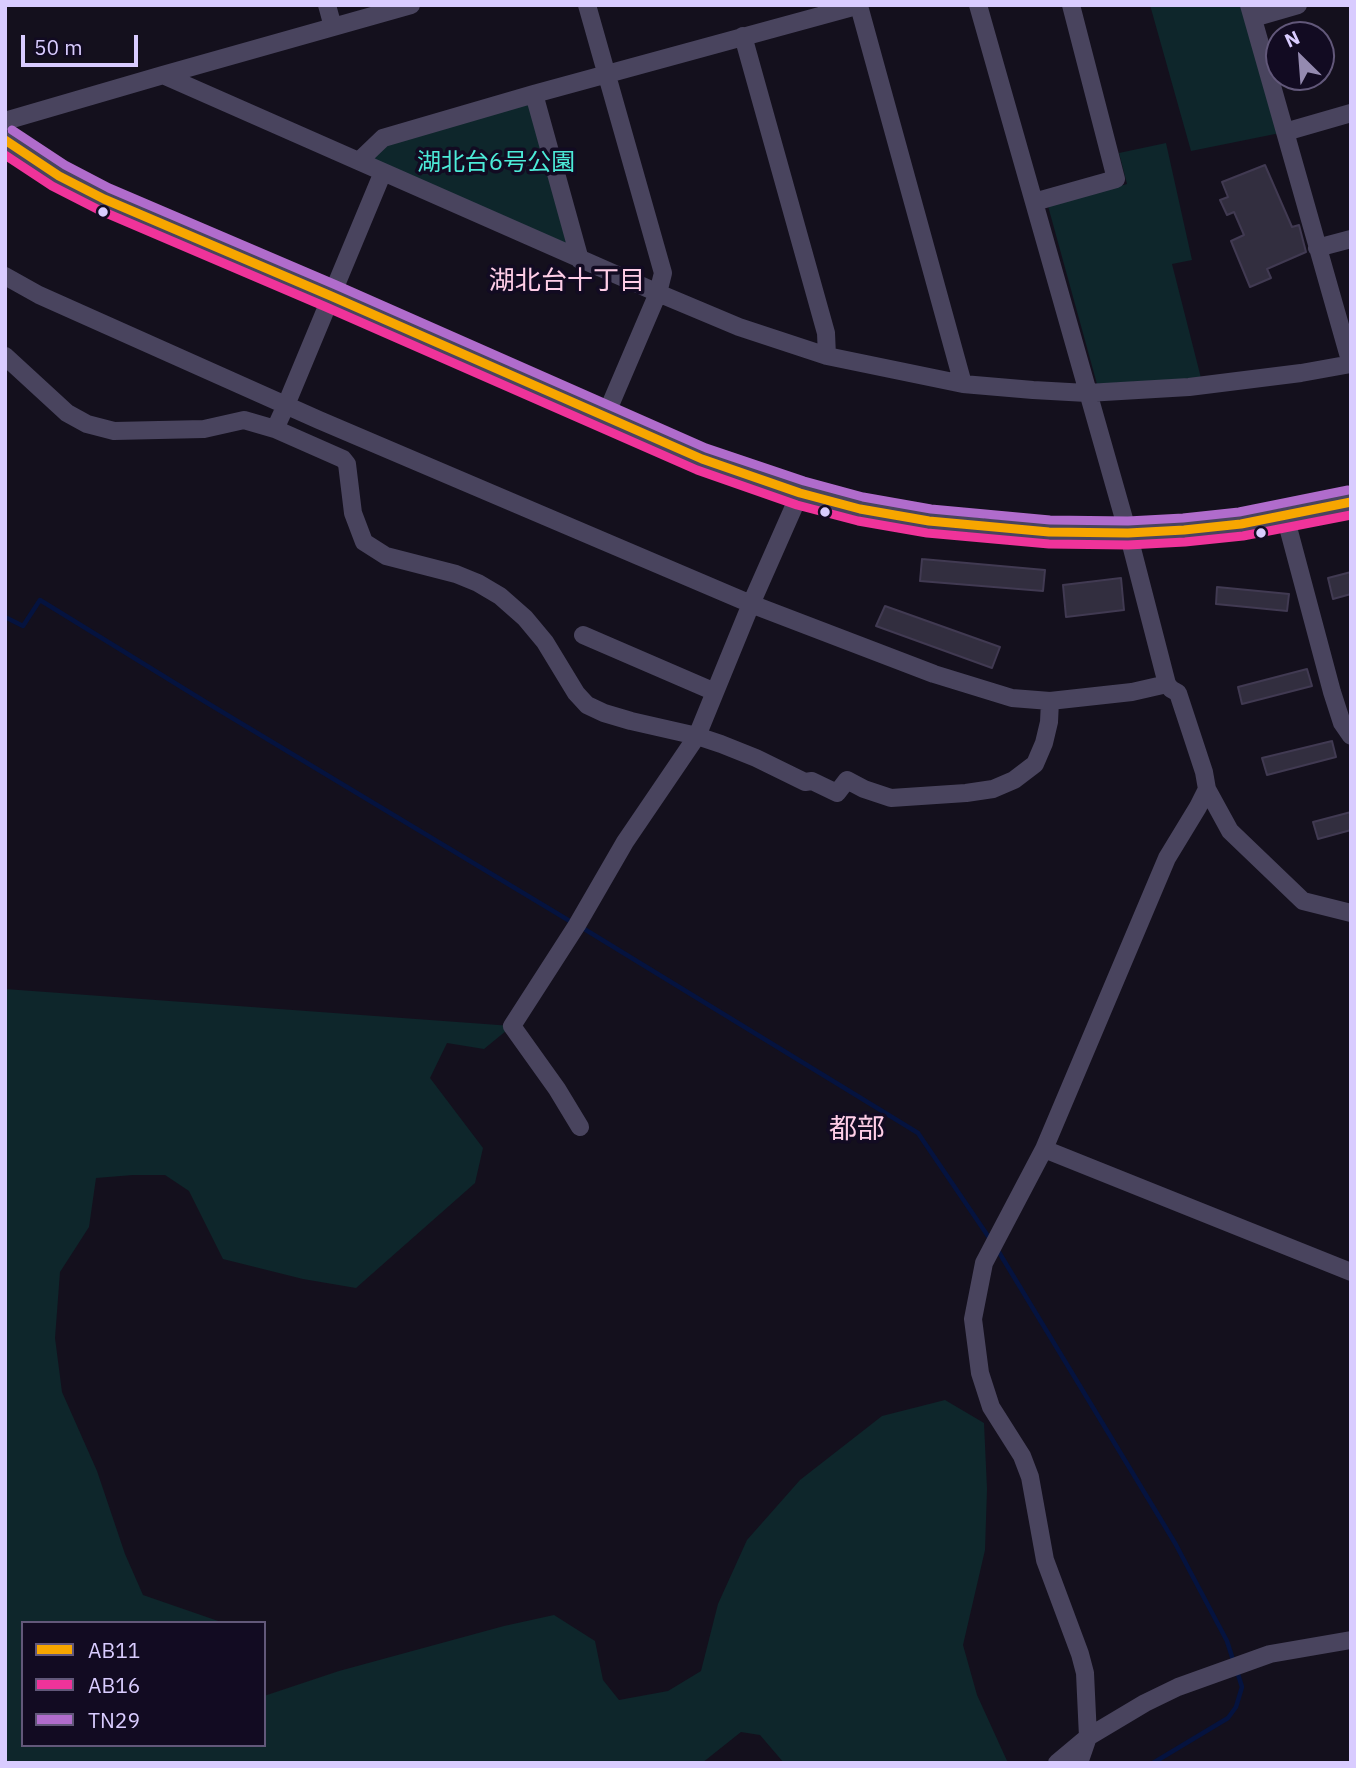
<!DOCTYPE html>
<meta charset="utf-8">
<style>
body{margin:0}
#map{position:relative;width:1356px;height:1768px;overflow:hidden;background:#14101d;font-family:"IBM Plex Sans",sans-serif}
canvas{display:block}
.frame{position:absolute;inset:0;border:7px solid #d9ccff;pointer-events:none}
.legend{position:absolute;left:21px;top:1621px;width:245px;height:126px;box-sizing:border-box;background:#120b22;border:2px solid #62587a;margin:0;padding:9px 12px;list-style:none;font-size:21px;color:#d9ccff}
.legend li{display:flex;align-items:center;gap:14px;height:35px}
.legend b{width:35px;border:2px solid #62587a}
.north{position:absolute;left:1265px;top:21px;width:70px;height:70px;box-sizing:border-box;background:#120b22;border:2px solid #62587a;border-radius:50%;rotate:335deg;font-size:19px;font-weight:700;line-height:28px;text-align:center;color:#d9ccff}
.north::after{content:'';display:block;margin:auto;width:24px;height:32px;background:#948ab0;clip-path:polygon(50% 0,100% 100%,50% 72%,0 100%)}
.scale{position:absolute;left:21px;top:35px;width:117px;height:32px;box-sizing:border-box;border:4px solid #d9ccff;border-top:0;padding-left:9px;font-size:21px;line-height:24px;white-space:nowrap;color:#d9ccff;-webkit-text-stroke:5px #120b22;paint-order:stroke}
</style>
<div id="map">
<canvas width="1356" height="1768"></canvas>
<div class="frame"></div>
<ul class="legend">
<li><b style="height:9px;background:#f7a600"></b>AB11</li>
<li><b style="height:9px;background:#ef339a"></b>AB16</li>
<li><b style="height:9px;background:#b06ccc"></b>TN29</li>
</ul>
<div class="north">N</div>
<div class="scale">50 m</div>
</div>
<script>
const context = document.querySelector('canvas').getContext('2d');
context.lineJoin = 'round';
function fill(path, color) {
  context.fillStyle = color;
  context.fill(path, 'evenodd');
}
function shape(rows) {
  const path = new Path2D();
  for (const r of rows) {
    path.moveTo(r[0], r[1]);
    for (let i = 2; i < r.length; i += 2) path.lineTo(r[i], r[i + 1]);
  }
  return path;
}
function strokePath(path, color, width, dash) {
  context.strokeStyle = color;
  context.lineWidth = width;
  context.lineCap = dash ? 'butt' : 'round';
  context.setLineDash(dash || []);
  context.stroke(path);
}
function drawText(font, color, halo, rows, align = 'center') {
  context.font = font + ' "IBM Plex Sans","Noto Sans JP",sans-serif';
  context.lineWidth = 7;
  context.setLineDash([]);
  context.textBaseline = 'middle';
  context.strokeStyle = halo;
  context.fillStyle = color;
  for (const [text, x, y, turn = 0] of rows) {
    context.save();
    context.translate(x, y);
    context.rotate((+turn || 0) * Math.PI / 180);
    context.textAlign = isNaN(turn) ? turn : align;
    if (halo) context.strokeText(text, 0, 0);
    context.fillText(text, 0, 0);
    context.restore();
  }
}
fill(shape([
 [1150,5,1249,5,1285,132,1191,151],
 [534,94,580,260,359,161,383,138],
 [1166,143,1192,260,1172,264,1201,378,1097,384,1048,206,1127,184,1119,153],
 [5,989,512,1026,484,1049,447,1043,430,1078,483,1148,475,1183,356,1288,303,1279,223,1259,189,1191,165,1175,133,1175,96,1178,89,1227,60,1272,55,1338,62,1392,97,1471,125,1554,143,1595,224,1623,23,1623,23,1745,264,1745,264,1696,339,1671,504,1626,554,1615,595,1641,603,1680,619,1700,668,1691,701,1671,718,1604,747,1540,800,1480,882,1416,945,1400,984,1423,987,1489,985,1550,963,1645,977,1695,1008,1763,784,1763,760,1735,741,1732,702,1763,5,1763]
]), '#0e262b');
strokePath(shape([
 [5,617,23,626,40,600,204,701,573,923],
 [581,927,918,1133,990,1239],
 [997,1249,1175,1543,1227,1641,1234,1663],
 [1153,1763,1228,1718,1236,1707,1242,1687,1237,1671]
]), '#05133f', 4.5);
const building = shape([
 [1265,165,1292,227,1299,225,1306,252,1267,269,1271,278,1250,287,1231,241,1244,235,1234,212,1227,215,1220,200,1228,197,1222,182,1265,165],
 [922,559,1045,570,1043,591,920,581,922,559],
 [1351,572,1351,594,1333,599,1328,578,1351,572],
 [1121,578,1124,610,1066,617,1063,585,1121,578],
 [1217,587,1289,594,1287,611,1216,604,1217,587],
 [885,606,1000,647,992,668,876,626,885,606],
 [1307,669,1312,686,1242,704,1238,687,1307,669],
 [1332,741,1336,757,1267,775,1262,758,1332,741],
 [1351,812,1351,830,1318,839,1313,822,1351,812]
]);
fill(building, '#322e3f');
strokePath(building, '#413a52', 2);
strokePath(shape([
 [327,5,333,27],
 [587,5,663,273,658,293,605,417],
 [978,5,1128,533,1167,684,1171,689,1178,693,1204,772,1207,789,1198,807,1167,858,1044,1149,984,1263,973,1319,980,1373,991,1407,1022,1456,1030,1477,1045,1560,1080,1654,1085,1673,1088,1737,1079,1763],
 [1249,5,1351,364],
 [859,6,963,384],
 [1253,18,1298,5],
 [743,36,826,333,827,356],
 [163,75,658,293,739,327,827,356,963,384,1033,390,1087,393,1189,387,1301,373,1351,364],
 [534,94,580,260],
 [5,121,163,75,411,5],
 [1285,132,1351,113],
 [5,140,59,176,104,199,331,296,702,459,800,493,860,509,929,521,983,527,1049,532,1128,533,1184,530,1241,524,1285,516,1351,502],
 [359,161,383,138,534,94,860,5],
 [1034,202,1116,179,1071,5],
 [1317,248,1351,239],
 [5,276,39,295,319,420,751,604,934,674,1012,698,1050,701,1132,692,1167,684],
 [5,356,67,413,87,424,114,431,204,429,244,420,275,429,343,459,347,464,353,513,364,542,386,556,456,574,478,583,500,596,525,618,545,642,576,693,587,705,604,713,631,721,697,736,721,744,756,758,805,782,812,781,837,793,847,780,864,789,891,798,966,793,993,789,1014,780,1035,764,1044,743,1049,722,1050,701],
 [275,429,286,405,383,172],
 [1285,516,1332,692,1342,723,1351,736],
 [583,635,715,692],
 [1207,789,1230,831,1303,901,1351,913],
 [580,1127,557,1089,512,1026,577,925,625,842,697,736,751,604,800,493],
 [1044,1149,1351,1272],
 [1057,1763,1088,1737,1145,1703,1178,1687,1270,1654,1351,1640]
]), '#49445e', 18);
strokePath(shape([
 [5,140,59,176,104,199,331,296,702,459,800,493,860,509,929,521,1049,532,1128,533,1184,530,1241,524,1351,502]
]), '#f7a600', 9);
strokePath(shape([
 [5,155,52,186,99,210,326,307,697,470,797,505,858,521,927,533,1049,544,1128,545,1185,542,1243,536,1351,515]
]), '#ef339a', 9);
strokePath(shape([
 [12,130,65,165,109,188,336,285,706,448,804,481,863,497,931,509,1050,520,1128,521,1183,518,1239,512,1348,490]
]), '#b06ccc', 9);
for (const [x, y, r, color] of [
 [103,212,6,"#d9ccff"],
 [825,512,6,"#d9ccff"],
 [1261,533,6,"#d9ccff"]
]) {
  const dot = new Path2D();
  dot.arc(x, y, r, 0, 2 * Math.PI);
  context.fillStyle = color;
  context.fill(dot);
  strokePath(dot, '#120b22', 2.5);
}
drawText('24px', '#4cebd8', '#120b22', [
 ["湖北台6号公園",496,163]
]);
drawText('26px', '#ffcee7', '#120b22', [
 ["湖北台十丁目",567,281]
]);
drawText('28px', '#ffcee7', '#120b22', [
 ["都部",857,1130]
]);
</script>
